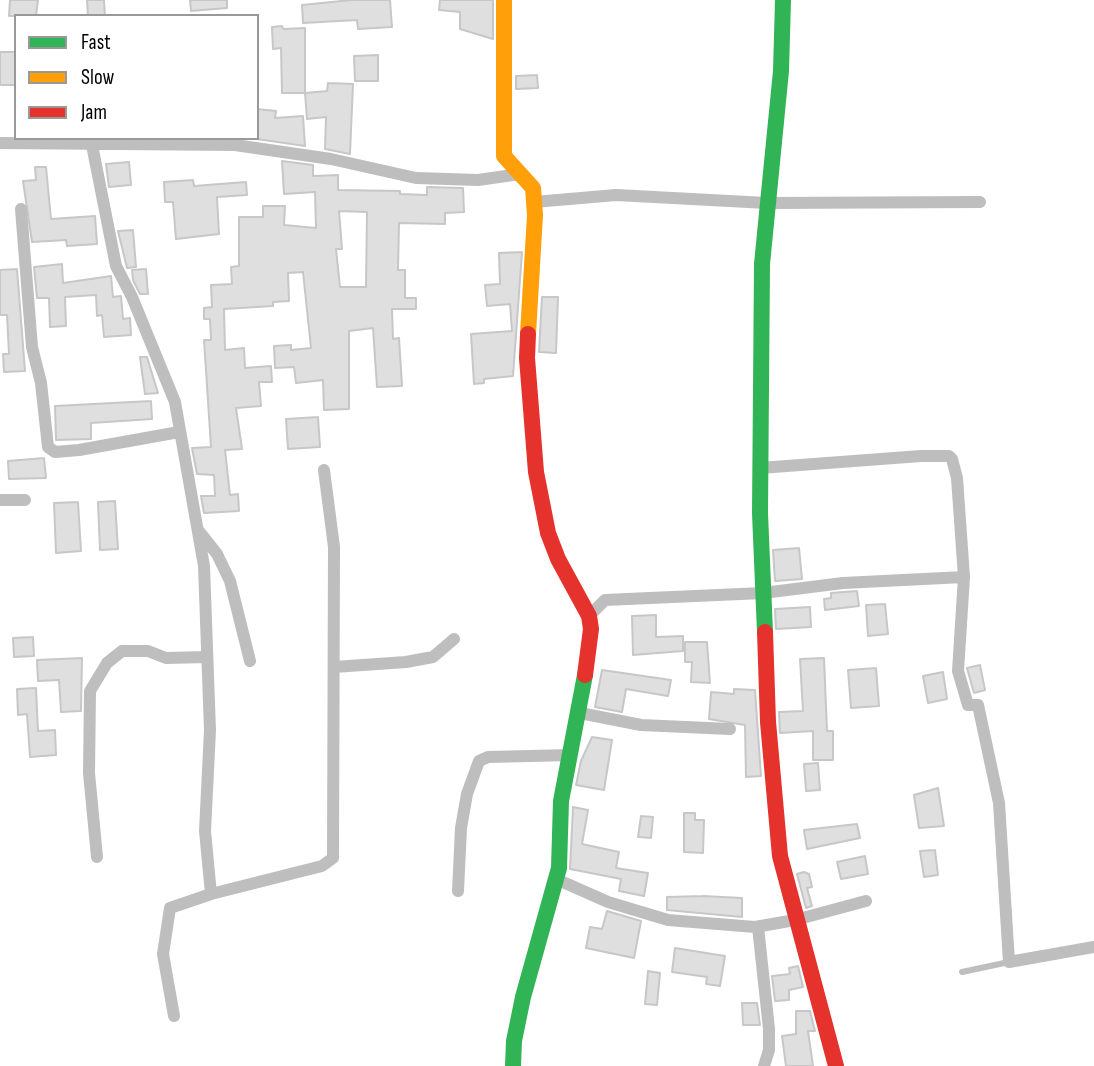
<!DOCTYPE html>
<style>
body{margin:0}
#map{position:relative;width:1094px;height:1066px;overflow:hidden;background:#fff;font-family:"Sofia Sans Condensed",sans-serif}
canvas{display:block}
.legend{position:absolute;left:14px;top:14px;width:245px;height:126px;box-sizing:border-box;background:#fff;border:2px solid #999;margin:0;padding:9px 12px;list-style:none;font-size:21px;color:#000}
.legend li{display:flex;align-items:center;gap:14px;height:35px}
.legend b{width:35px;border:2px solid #999}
</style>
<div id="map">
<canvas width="1094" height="1066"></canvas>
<ul class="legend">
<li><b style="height:9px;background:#30b455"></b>Fast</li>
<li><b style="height:9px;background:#ff9f0a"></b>Slow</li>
<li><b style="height:9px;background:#e5322d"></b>Jam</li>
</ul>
</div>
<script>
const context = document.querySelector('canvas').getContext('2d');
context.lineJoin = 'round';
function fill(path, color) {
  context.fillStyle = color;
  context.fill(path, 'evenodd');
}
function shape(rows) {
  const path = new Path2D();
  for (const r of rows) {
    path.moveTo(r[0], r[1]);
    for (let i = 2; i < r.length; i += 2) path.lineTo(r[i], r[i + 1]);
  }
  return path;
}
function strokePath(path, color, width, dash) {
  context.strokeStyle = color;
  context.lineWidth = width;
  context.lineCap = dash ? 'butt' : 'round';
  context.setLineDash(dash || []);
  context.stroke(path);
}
const building = shape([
 [10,0,38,0,36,16,9,16,10,0],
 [87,0,104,0,105,16,88,16,87,0],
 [190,0,227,0,227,8,191,11,190,0],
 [351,0,390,0,392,27,358,29,357,20,303,23,302,5,351,0],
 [440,0,493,0,493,39,460,29,460,12,439,10,440,0],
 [282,26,283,29,305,28,305,93,282,93,281,48,273,49,272,27,282,26],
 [0,52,16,52,16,85,0,85,0,52],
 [378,55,378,81,355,81,354,56,378,55],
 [537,75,538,88,516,89,516,76,537,75],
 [328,83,353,84,350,154,325,149,326,117,307,119,305,93,327,91,328,83],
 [257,109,276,111,275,118,303,116,305,146,257,139,257,109],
 [282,161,313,165,313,176,338,175,338,190,400,191,400,194,427,195,427,187,463,188,464,212,445,213,445,224,399,223,398,270,405,270,405,298,416,298,416,309,392,309,393,339,399,338,402,386,377,387,373,328,349,331,349,409,324,410,323,380,296,383,294,367,275,368,274,346,291,345,291,350,311,348,303,272,288,273,289,301,273,302,273,306,224,309,225,350,244,348,245,368,271,366,272,382,259,382,261,406,236,408,242,449,225,450,230,495,238,494,239,511,204,513,201,496,215,496,214,475,197,474,192,448,211,447,204,340,211,340,210,319,204,319,204,308,212,307,211,285,232,284,231,267,239,266,239,217,263,217,263,206,285,206,284,225,316,228,315,192,284,194,282,161],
 [339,211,367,212,366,287,340,287,336,249,342,249,339,211],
 [129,162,131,185,109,187,106,164,129,162],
 [35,167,46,167,51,219,95,216,97,244,67,246,66,240,32,242,23,181,36,180,35,167],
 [193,180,194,186,246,182,247,195,217,197,219,234,176,239,173,202,165,202,164,182,193,180],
 [133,230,136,267,127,268,118,231,133,230],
 [522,252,513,376,484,379,484,383,474,384,471,334,512,331,510,304,487,306,485,285,500,284,499,253,522,252],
 [62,264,63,283,111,276,113,297,121,296,123,319,130,318,131,335,104,337,102,315,97,316,96,295,65,297,66,326,50,327,49,298,37,298,34,267,62,264],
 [17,269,25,371,4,372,3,354,9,354,7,315,0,315,0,270,17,269],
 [146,269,148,294,140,294,133,280,132,270,146,269],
 [542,297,558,297,556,353,539,352,542,297],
 [140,357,147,357,158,393,145,394,140,357],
 [151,401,152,419,91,423,91,439,56,440,55,406,151,401],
 [318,417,320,447,288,449,286,419,318,417],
 [44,458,46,478,9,479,8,461,44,458],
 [115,501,118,549,100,550,98,502,115,501],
 [78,502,81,551,56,553,54,503,78,502],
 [799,548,802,579,775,581,773,550,799,548],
 [857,591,859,606,825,610,824,599,831,598,831,593,857,591],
 [885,604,888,634,868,636,866,605,885,604],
 [810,607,811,627,776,629,775,609,810,607],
 [656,615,656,637,683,636,683,651,633,655,632,616,656,615],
 [33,637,34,656,14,657,13,638,33,637],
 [685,642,707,642,710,683,691,682,692,662,685,662,685,642],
 [82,658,81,711,61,712,59,680,38,681,37,660,82,658],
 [824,658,827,731,833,731,833,760,813,760,813,731,780,733,779,712,803,711,800,659,824,658],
 [980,665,985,690,974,693,967,668,980,665],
 [876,668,879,706,851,708,848,670,876,668],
 [602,670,671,680,668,696,626,689,622,712,595,707,602,670],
 [943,672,947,699,928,703,923,676,943,672],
 [36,688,38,731,55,730,56,755,30,757,27,714,18,715,17,689,36,688],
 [734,689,755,690,761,776,746,777,745,725,709,719,711,692,734,694,734,689],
 [592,737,612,740,604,790,576,785,581,761,592,737],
 [818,763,820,790,806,791,804,764,818,763],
 [938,788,944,826,919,828,914,795,938,788],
 [573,807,588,810,582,844,619,852,616,868,648,873,644,896,619,891,621,879,570,869,573,807],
 [684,813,695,813,695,820,704,820,703,853,684,852,684,813],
 [641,816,653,817,651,838,638,837,641,816],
 [857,824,860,838,807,849,804,830,857,824],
 [935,850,938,875,924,877,920,851,935,850],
 [865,856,868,874,841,879,837,862,865,856],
 [804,872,809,874,812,887,807,888,812,906,806,908,797,874,804,872],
 [703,896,742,898,742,917,667,910,667,897,703,896],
 [607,911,641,921,634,958,586,948,590,927,602,929,607,911],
 [675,948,725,956,720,986,706,984,707,977,672,972,675,948],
 [798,966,803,987,789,990,789,1000,775,1001,772,976,790,974,789,968,798,966],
 [648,971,660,973,657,1005,645,1004,648,971],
 [742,1003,757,1003,760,1025,743,1025,742,1003],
 [796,1011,810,1011,815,1031,808,1031,813,1066,786,1066,782,1036,796,1034,796,1011]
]);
fill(building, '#dfdfdf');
strokePath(building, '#c7c7c7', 2);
strokePath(shape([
 [962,972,1009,962]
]), '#bebebe', 6);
strokePath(shape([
 [0,143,235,145,331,159,416,178,478,180,520,174],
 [92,145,116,266,132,297,175,402,204,566,210,730,205,831,211,894],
 [534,202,616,195,767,203,980,202],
 [21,209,32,347,41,383,48,447,55,452,79,450,179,432],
 [760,468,921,456,949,456,952,459,957,478,964,577,958,671,968,705,978,705,999,803,1009,962,1094,947],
 [0,500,25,500],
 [198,530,217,554,230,581,250,661],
 [589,616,605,600,763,593,843,583,964,577],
 [334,667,406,662,433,657,454,639],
 [580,713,641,725,730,729],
 [97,857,89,773,90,691,107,663,122,651,148,651,166,658,206,657],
 [556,879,608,902,668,920,755,927,795,920,866,901],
 [458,891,461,828,467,794,479,761,488,757,571,755],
 [758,927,769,1029,769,1050,764,1066],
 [174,1016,163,954,170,908,211,894,322,866,333,858,334,547,324,470]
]), '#bebebe', 12);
strokePath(shape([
 [765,632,760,513,762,264,781,71,783,0],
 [513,1066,514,1041,523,997,559,868,561,801,585,675]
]), '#30b455', 16);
strokePath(shape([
 [504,0,504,156,533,188,535,215,528,334]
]), '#ff9f0a', 16);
strokePath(shape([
 [528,334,527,358,536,472,548,533,558,559,589,616,591,629,585,675],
 [765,632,768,722,780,856,836,1066]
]), '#e5322d', 16);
</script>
